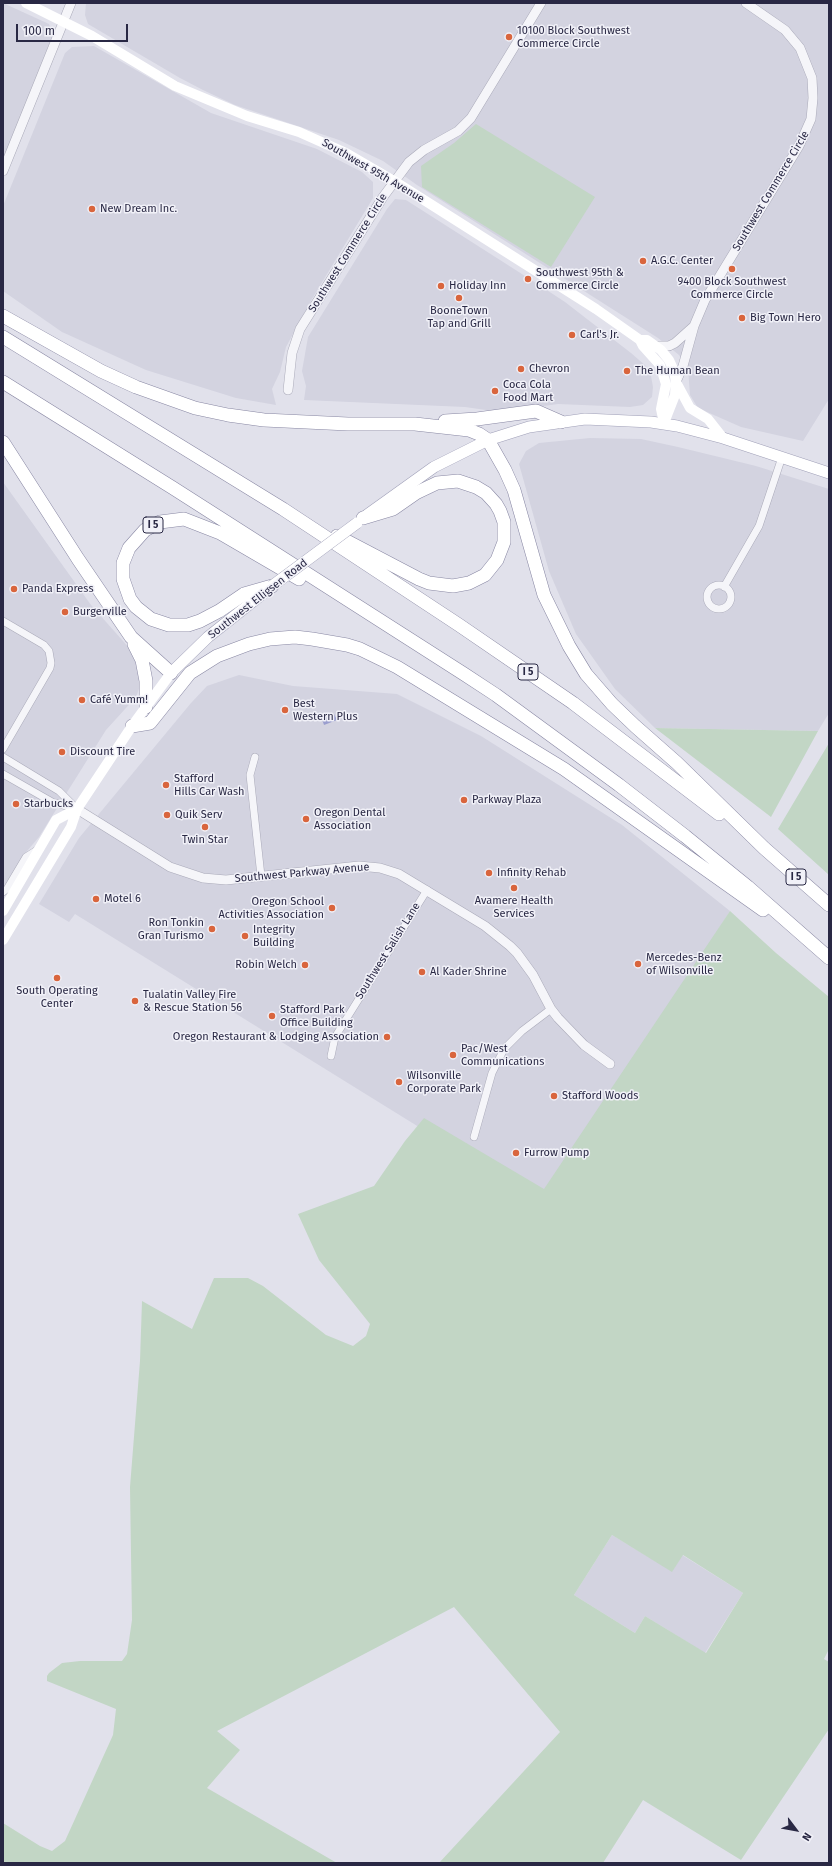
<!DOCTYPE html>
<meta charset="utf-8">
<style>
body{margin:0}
#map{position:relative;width:832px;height:1866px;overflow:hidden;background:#e1e1eb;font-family:"Fira Sans",sans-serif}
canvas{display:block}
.frame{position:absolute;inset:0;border:4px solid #292844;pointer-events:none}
.north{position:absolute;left:776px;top:1810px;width:40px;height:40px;-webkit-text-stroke:3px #f1f1f8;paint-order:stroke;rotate:122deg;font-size:11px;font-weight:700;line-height:16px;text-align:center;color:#292844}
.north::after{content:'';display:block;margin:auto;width:14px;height:18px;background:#292844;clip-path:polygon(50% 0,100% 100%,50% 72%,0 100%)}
.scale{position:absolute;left:16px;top:24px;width:112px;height:18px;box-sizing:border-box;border:2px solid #292844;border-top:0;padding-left:5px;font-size:12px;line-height:14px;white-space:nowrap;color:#292844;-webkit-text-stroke:3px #f1f1f8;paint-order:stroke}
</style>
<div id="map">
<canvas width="832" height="1866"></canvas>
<div class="frame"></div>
<div class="north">N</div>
<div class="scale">100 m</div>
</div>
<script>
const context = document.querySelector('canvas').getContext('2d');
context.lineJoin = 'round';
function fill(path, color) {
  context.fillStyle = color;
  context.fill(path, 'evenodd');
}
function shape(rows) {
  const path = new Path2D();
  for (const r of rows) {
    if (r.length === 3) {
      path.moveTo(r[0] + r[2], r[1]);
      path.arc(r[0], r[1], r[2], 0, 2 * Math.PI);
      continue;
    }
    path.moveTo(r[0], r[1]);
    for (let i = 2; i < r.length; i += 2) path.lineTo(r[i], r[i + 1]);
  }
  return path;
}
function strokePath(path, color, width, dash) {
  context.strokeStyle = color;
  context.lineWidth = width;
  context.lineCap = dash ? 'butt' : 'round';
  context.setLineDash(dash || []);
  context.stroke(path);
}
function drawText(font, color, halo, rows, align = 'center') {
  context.font = font + ' "Fira Sans",sans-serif';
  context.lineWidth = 3;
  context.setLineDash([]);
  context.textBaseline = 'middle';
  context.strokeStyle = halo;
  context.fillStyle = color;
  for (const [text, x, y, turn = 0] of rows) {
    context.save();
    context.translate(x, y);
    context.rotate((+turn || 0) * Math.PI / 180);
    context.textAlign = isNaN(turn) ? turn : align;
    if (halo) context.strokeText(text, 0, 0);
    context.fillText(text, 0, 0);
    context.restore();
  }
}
fill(shape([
 [3,3,49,24,53,35,3,161],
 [86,3,829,3,829,399,803,441,741,427,698,408,690,395,688,368,679,355,658,338,417,185,383,161,339,140,235,105,203,90,180,78,88,24,85,15],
 [94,46,211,113,317,149,362,172,373,182,373,198,312,299,286,347,280,372,272,389,276,405,236,398,146,370,62,332,3,291,3,206,65,53,72,47],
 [395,199,406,200,536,283,565,302,631,353,646,366,651,376,653,387,652,397,643,405,630,407,558,404,500,412,465,407,304,400,306,386,302,371,308,337,387,209],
 [590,438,641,439,678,447,756,466,829,489,829,713,818,731,655,728,615,689,576,634,549,571,519,464,526,451,539,443],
 [3,482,91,605,131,650,140,667,142,681,136,697,106,730,39,837,27,851,4,888,3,900],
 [239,675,293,686,397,694,481,736,622,825,730,911,548,1207,75,914,69,922,39,904,79,838,191,703,207,686],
 [612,1535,672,1571,682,1555,743,1593,705,1653,645,1616,635,1633,574,1595]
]), '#d3d3e0');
fill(shape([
 [476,124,595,197,551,267,422,187,421,166,454,143],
 [655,728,818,731,771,817],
 [829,743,829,875,778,829],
 [730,911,776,953,829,997,829,1649,824,1659,829,1662,829,1729,741,1860,643,1800,603,1863,439,1863,560,1732,454,1607,217,1731,240,1750,207,1788,337,1863,3,1863,3,1823,40,1846,52,1851,65,1841,113,1735,116,1709,47,1681,47,1676,49,1673,62,1663,80,1661,122,1661,127,1654,132,1620,130,1487,140,1361,142,1301,192,1329,214,1278,248,1278,263,1286,326,1335,353,1346,366,1336,370,1324,319,1260,298,1214,374,1186,405,1141,424,1118,544,1189],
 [612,1535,672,1572,683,1555,743,1593,706,1653,645,1616,635,1633,574,1595]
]), '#c2d6c5');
fill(shape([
 [334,714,337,720,324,725,322,719]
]), '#9a9ece');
const minor = shape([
 [719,597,12],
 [724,587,759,526,782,457],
 [3,621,44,645,49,651,51,663,50,668,3,749],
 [3,757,59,791,77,809],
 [255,757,250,775,261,876],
 [3,774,52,802,76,809],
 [3,892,7,889,26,857,37,850],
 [331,1056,335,1037,427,890],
 [474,1137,492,1073,504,1049,522,1031,551,1009]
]);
const tertiary = shape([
 [3,171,71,3],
 [656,346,669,346,675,343,694,326],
 [676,382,683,366,694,326,705,300,799,146,811,119,813,98,812,78,800,48,785,30,746,3],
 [288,390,292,353,300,329,383,197,409,162,424,150,458,131,471,118,541,3],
 [77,809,170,867,203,878,226,880,359,866,380,868,399,874,485,926,510,946,517,953,533,975,551,1009,558,1018,584,1045,610,1064]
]);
const primary = shape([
 [367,515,434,467,488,440,529,427,585,419,651,422,677,426,723,438,829,473],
 [171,673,208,637,271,587]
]);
const motorway = shape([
 [3,316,101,371,136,387,195,408,228,415,264,420,348,424,415,424,469,430,479,434,488,440,505,470,514,490,544,595,569,646,586,674,612,704,635,726,677,763,764,848,829,905],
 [3,337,283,509,459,625,573,703,719,814],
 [3,382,173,488,464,674,496,695,619,785,685,836,748,887,829,958],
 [445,421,477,419,536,411,561,422],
 [3,442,78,559,131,637,171,673],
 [337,536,419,579,429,583,453,586,469,583,485,575,497,560,504,542,504,522,500,511,496,504,486,493,476,487,458,481,437,483,416,493,393,509,363,518],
 [272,586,244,594,219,611,200,621,188,625,169,625,151,619,136,607,130,599,123,579,123,563,129,548,145,530,160,522,184,519,220,533,299,579],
 [134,644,142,660,146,681,146,707],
 [132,726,150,723,190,673,217,656,249,644,270,639,295,637,312,639,347,645,360,649,397,667,564,769,763,910]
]);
strokePath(minor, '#aaaab9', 8);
strokePath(tertiary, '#aaaab9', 10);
strokePath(primary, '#a0a0b8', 12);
strokePath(motorway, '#8887a3', 14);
strokePath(minor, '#f5f5f9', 7);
strokePath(tertiary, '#f5f5f9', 9);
strokePath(shape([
 [26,3,92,36,175,86,247,116,299,132,346,153,394,181,596,309,640,340,643,346,660,365,666,384,661,409,664,423],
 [640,340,647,340,661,350,669,360,674,371,676,382,675,395,664,423],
 [676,382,690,408,708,419,723,438],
 [3,911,56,820,77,809],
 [3,940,71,827,77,809,132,726,171,673]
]), '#fff', 10);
strokePath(primary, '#fff', 11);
strokePath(motorway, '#fff', 13);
const primaryBridge = shape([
 [272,586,357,523]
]);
strokePath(primaryBridge, '#a0a0b8', 12, []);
strokePath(primaryBridge, '#fff', 11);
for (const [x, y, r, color] of [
 [509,37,4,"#d9653d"],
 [92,209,4,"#d9653d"],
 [643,261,4,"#d9653d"],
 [732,269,4,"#d9653d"],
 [528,279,4,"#d9653d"],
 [441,286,4,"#d9653d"],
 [459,298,4,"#d9653d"],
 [742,318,4,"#d9653d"],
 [572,335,4,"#d9653d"],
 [521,369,4,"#d9653d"],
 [627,371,4,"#d9653d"],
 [495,391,4,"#d9653d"],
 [14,589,4,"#d9653d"],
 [65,612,4,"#d9653d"],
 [82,700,4,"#d9653d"],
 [285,710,4,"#d9653d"],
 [62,752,4,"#d9653d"],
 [166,785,4,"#d9653d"],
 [464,800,4,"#d9653d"],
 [16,804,4,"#d9653d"],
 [167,815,4,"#d9653d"],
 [306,819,4,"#d9653d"],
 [205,827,4,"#d9653d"],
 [489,873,4,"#d9653d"],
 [514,888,4,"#d9653d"],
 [96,899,4,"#d9653d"],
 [332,908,4,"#d9653d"],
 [212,929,4,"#d9653d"],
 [245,936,4,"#d9653d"],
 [638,964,4,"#d9653d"],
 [305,965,4,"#d9653d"],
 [422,972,4,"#d9653d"],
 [57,978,4,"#d9653d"],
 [135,1001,4,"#d9653d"],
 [272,1016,4,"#d9653d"],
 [387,1037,4,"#d9653d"],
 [453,1055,4,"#d9653d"],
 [399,1082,4,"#d9653d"],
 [554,1096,4,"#d9653d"],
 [516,1153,4,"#d9653d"]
]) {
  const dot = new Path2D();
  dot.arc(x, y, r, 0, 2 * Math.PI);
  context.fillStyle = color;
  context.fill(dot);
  strokePath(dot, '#f1f1f8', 1.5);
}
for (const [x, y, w] of [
 [153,525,20],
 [528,672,20],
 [796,877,20]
]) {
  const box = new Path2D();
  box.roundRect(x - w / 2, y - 8, w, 16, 3);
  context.fillStyle = '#f1f1f8';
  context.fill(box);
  strokePath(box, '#292844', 1);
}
drawText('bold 10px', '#292844', null, [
 ["I 5",153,525],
 ["I 5",528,672],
 ["I 5",796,877]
]);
drawText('11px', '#292844', '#f1f1f8', [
 ["10100 Block Southwest",517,31],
 ["Commerce Circle",517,44],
 ["New Dream Inc.",100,209],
 ["A.G.C. Center",651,261],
 ["Southwest 95th &",536,273],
 ["Commerce Circle",536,286],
 ["9400 Block Southwest",732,282,"center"],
 ["Commerce Circle",732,295,"center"],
 ["Holiday Inn",449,286],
 ["BooneTown",459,311,"center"],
 ["Tap and Grill",459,324,"center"],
 ["Big Town Hero",750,318],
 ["Carl's Jr.",580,335],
 ["Chevron",529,369],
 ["The Human Bean",635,371],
 ["Coca Cola",503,385],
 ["Food Mart",503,398],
 ["Panda Express",22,589],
 ["Burgerville",73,612],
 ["Café Yumm!",90,700],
 ["Best",293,704],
 ["Western Plus",293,717],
 ["Discount Tire",70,752],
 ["Stafford",174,779],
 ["Hills Car Wash",174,792],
 ["Parkway Plaza",472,800],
 ["Starbucks",24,804],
 ["Oregon Dental",314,813],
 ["Association",314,826],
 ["Quik Serv",175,815],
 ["Twin Star",205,840,"center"],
 ["Infinity Rehab",497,873],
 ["Motel 6",104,899],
 ["Avamere Health",514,901,"center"],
 ["Services",514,914,"center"],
 ["Oregon School",324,902,"right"],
 ["Activities Association",324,915,"right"],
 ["Ron Tonkin",204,923,"right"],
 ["Gran Turismo",204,936,"right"],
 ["Integrity",253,930],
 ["Building",253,943],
 ["Mercedes-Benz",646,958],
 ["of Wilsonville",646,971],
 ["Robin Welch",297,965,"right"],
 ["Al Kader Shrine",430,972],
 ["South Operating",57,991,"center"],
 ["Center",57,1004,"center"],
 ["Tualatin Valley Fire",143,995],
 ["& Rescue Station 56",143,1008],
 ["Stafford Park",280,1010],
 ["Office Building",280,1023],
 ["Oregon Restaurant & Lodging Association",379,1037,"right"],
 ["Pac/West",461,1049],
 ["Communications",461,1062],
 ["Wilsonville",407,1076],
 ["Corporate Park",407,1089],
 ["Stafford Woods",562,1096],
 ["Furrow Pump",524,1153]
], 'left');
drawText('11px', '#292844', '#f1f1f8', [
 ["Southwest 95th Avenue",373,171,30],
 ["Southwest Commerce Circle",771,191,-59],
 ["Southwest Commerce Circle",348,253,-58],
 ["Southwest Elligsen Road",258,599,-38],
 ["Southwest Parkway Avenue",302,873,-5],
 ["Southwest Salish Lane",388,951,-58]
]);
</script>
